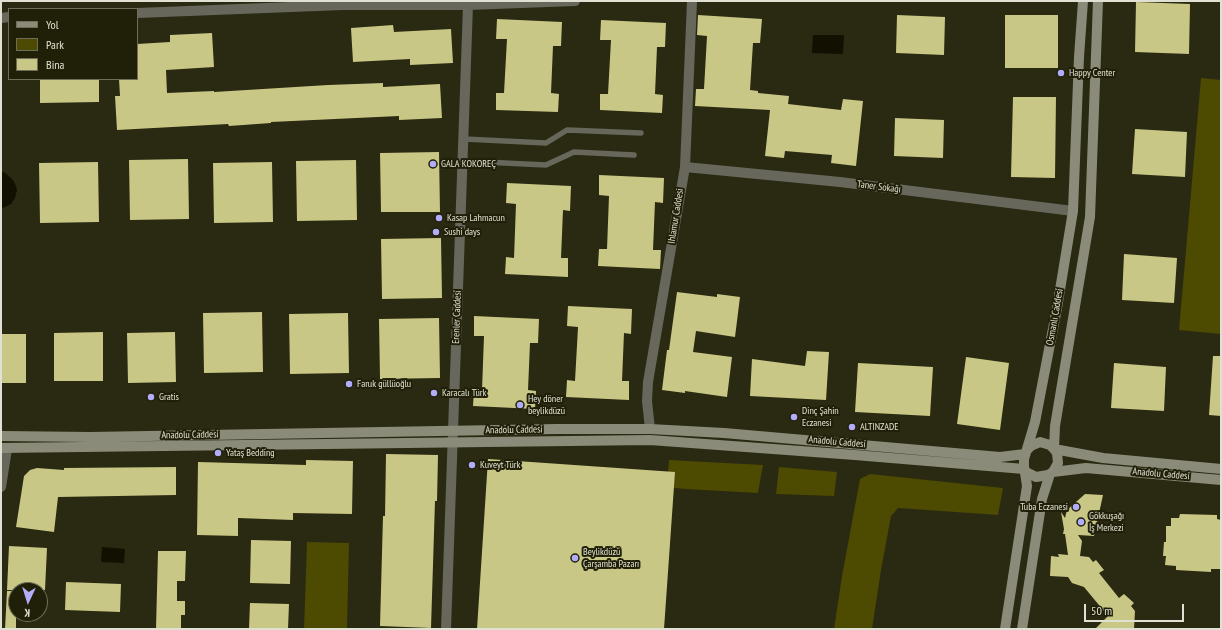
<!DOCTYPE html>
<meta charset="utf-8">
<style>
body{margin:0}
#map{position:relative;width:1222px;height:630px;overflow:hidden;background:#2a2912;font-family:"PT Sans Narrow",sans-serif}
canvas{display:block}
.frame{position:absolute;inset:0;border:2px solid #e1e1d3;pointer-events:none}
.legend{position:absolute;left:8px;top:8px;width:130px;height:72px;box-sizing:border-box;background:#201f08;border:1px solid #6d6d59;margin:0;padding:5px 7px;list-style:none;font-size:12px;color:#e1e1d3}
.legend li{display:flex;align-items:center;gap:8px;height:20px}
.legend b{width:20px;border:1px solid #6d6d59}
.north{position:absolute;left:8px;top:582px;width:40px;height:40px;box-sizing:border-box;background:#201f08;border:1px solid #6d6d59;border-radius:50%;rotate:184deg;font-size:11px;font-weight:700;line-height:16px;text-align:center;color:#e1e1d3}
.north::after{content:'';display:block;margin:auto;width:14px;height:18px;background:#b2adf9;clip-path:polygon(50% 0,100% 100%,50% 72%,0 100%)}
.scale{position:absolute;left:1084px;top:604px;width:100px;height:18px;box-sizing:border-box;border:2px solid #e1e1d3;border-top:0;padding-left:5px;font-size:12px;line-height:14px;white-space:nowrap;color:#e1e1d3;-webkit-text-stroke:3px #201f08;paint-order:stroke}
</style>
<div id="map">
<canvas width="1222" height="630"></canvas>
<div class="frame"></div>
<ul class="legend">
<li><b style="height:5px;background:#8b8b79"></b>Yol</li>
<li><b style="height:11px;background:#4d4a02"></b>Park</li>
<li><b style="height:11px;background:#c9c785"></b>Bina</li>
</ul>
<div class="north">K</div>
<div class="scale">50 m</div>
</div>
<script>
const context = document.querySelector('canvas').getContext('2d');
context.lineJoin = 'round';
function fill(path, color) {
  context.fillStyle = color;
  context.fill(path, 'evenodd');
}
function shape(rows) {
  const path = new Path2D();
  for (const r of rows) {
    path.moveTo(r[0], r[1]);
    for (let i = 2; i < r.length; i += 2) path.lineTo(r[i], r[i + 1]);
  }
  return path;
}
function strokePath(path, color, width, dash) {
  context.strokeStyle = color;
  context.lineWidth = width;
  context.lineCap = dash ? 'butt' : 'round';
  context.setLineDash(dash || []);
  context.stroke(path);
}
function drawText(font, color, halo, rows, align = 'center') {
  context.font = font + ' "PT Sans Narrow",sans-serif';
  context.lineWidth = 4;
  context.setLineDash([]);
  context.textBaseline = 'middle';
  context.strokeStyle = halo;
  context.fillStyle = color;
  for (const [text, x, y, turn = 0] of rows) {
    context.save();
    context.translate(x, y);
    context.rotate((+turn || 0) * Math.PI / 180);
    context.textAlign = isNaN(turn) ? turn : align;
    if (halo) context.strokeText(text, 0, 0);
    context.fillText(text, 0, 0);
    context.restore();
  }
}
fill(shape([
 [1201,78,1221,80,1221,334,1179,330],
 [669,460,763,465,758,493,686,489,674,488,668,472],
 [779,467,837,472,834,496,776,494],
 [870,474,1003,488,998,515,898,508,891,516,881,570,872,629,834,629,842,576,860,479],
 [307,542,349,543,347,629,304,629]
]), '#4d4a02');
fill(shape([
 [813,35,844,35,843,54,812,53],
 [1,172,4,172,13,180,16,186,17,190,15,198,11,204,1,209],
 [102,547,125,549,124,563,101,562]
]), '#111001');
fill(shape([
 [1136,2,1190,4,1189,54,1135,52],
 [698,15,762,19,760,43,753,43,750,90,758,91,758,93,789,96,788,104,841,110,843,99,863,101,856,166,831,163,832,155,785,151,784,158,765,156,770,110,695,106,696,89,704,89,707,36,697,35],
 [897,15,945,17,944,55,896,53],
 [1005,15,1058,15,1058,68,1005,68],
 [497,19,562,22,561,46,553,46,551,93,559,94,558,112,496,110,496,93,504,93,507,39,496,39],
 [601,20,666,23,665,47,657,47,655,94,663,95,662,113,600,110,600,94,608,94,611,40,600,40],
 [393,25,394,32,451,29,453,63,410,65,410,59,353,62,351,28],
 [212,33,214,67,166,70,167,93,214,91,214,92,328,85,383,83,383,87,440,84,442,118,399,120,399,116,271,122,271,123,229,126,228,124,117,130,115,96,120,96,119,79,137,79,137,44,170,42,170,35],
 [40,79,99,79,99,102,40,103],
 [1013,97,1056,97,1055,178,1011,177],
 [895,118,944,120,943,158,894,156],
 [1135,129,1187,132,1185,177,1132,174],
 [439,152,440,212,381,212,380,153],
 [188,159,189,219,130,220,129,160],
 [356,160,357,220,297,221,296,161],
 [98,162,99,222,40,223,39,163],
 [272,162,273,222,214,223,213,163],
 [599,175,664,178,663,203,655,202,653,250,661,250,660,269,598,266,599,249,607,249,609,196,599,195],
 [507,183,571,186,570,211,563,210,561,258,568,258,568,277,505,274,506,257,514,258,516,204,506,203],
 [441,238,442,298,382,299,381,239],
 [1124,254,1177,258,1174,303,1122,300],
 [677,292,717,297,717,294,740,297,735,337,696,331,693,352,732,357,727,397,685,391,685,393,662,390,667,350,669,350],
 [568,306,632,309,631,334,624,333,622,381,629,381,629,400,566,397,567,380,575,381,578,327,567,326],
 [262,312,263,372,204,373,203,313],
 [348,313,349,373,290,374,289,314],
 [474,316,539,319,538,343,530,343,528,390,536,391,535,409,473,406,474,390,482,390,484,336,474,336],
 [439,318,440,378,380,379,379,319],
 [103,332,103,381,54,381,54,333],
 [175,332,176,382,128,383,127,333],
 [1,334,26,334,26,383,1,383],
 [807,351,829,352,826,400,750,396,752,359,805,366],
 [1213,356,1221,356,1221,416,1209,415],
 [966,357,1009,363,1000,430,957,424],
 [858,363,933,367,930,416,855,412],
 [1114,363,1166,367,1164,411,1111,408],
 [386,454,438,455,437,501,435,501,431,628,380,626,383,516,385,516],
 [488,459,675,472,664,629,477,629],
 [306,460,353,461,352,514,293,513,293,520,238,518,238,536,197,535,198,462,306,465],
 [176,467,176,495,58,497,54,532,16,527,24,476,30,470,37,468,64,470,64,468],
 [1085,494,1103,495,1094,536,1078,535,1082,541,1080,556,1089,557,1093,562,1096,560,1104,570,1099,573,1119,598,1124,594,1134,603,1131,606,1135,611,1134,629,1095,629,1108,616,1084,587,1072,583,1068,577,1050,576,1051,556,1059,557,1058,554,1068,555,1065,534,1063,534,1064,529,1061,512,1065,518,1067,510],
 [1180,514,1217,515,1217,519,1221,520,1221,569,1211,569,1211,572,1176,570,1176,566,1165,565,1166,556,1163,556,1164,542,1166,542,1166,526,1171,526,1171,518,1179,518],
 [251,540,291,541,290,584,250,583],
 [9,546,47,548,45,590,7,590],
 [158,551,186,551,185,581,177,581,177,601,185,601,185,615,181,615,181,629,156,629],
 [66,582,121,584,120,612,65,610],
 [7,591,16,591,16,629,5,629],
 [250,603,289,604,288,629,249,629]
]), '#c9c785');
strokePath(shape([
 [464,139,546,143,567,130,641,133],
 [463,161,546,165,574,152,634,155]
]), '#67675c', 5.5);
strokePath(shape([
 [137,13,343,5,468,5,575,1],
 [1,18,9,17],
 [685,167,840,182,1073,211],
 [650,429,647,401,648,382,685,167,692,1],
 [1,487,7,449],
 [446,629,468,5]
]), '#67675c', 10);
strokePath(shape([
 [1,436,90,437,556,429,650,429,724,433,1000,457,1025,454],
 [1,448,650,440,855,455,1024,469],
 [1027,450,1031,446,1040,442,1050,445,1054,449,1103,458,1221,469],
 [1026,472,1036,477,1048,475,1053,472,1058,463,1057,453,1054,449,1055,426,1090,217,1098,1],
 [1053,472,1086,468,1221,480],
 [1005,629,1027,486,1024,466,1024,459,1035,422,1057,308,1073,211,1079,57,1083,1],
 [1022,629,1042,499,1050,474]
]), '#8b8b79', 10);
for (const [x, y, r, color] of [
 [1061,73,4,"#b2adf9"],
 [433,164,4,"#b2adf9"],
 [439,218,4,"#b2adf9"],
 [436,232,4,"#b2adf9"],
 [349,384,4,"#b2adf9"],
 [434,393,4,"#b2adf9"],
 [151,397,4,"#b2adf9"],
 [520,405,4,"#b2adf9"],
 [794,417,4,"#b2adf9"],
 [852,427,4,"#b2adf9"],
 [218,453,4,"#b2adf9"],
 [472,465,4,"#b2adf9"],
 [1076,507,4,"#b2adf9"],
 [1081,522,4,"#b2adf9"],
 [575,558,4,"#b2adf9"]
]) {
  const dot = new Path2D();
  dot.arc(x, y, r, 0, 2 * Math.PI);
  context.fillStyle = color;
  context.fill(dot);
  strokePath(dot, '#201f08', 1.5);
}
drawText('10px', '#e1e1d3', '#201f08', [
 ["Happy Center",1069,73],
 ["GALA KOKOREÇ",441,164],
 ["Kasap Lahmacun",447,218],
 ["Sushi days",444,232],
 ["Faruk güllüoğlu",357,384],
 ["Karacalı Türk",442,393],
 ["Gratis",159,397],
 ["Hey döner",528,399],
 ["beylikdüzü",528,411],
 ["Dinç Şahin",802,411],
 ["Eczanesi",802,423],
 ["ALTINZADE",860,427],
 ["Yataş Bedding",226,453],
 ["Kuveyt Türk",480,465],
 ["Tuba Eczanesi",1068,507,"right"],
 ["Gökkuşağı",1089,516],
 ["İş Merkezi",1089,528],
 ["Beylikdüzü",583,552],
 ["Çarşamba Pazarı",583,564]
], 'left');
drawText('10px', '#e1e1d3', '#201f08', [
 ["Taner Sokağı",879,187,7],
 ["Ihlamur Caddesi",676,216,-81],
 ["Erenler Caddesi",457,317,-88],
 ["Osmanlı Caddesi",1055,317,-80],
 ["Anadolu Caddesi",514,430,-1],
 ["Anadolu Caddesi",190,435,-1],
 ["Anadolu Caddesi",837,442,5],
 ["Anadolu Caddesi",1161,474,5]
]);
</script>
